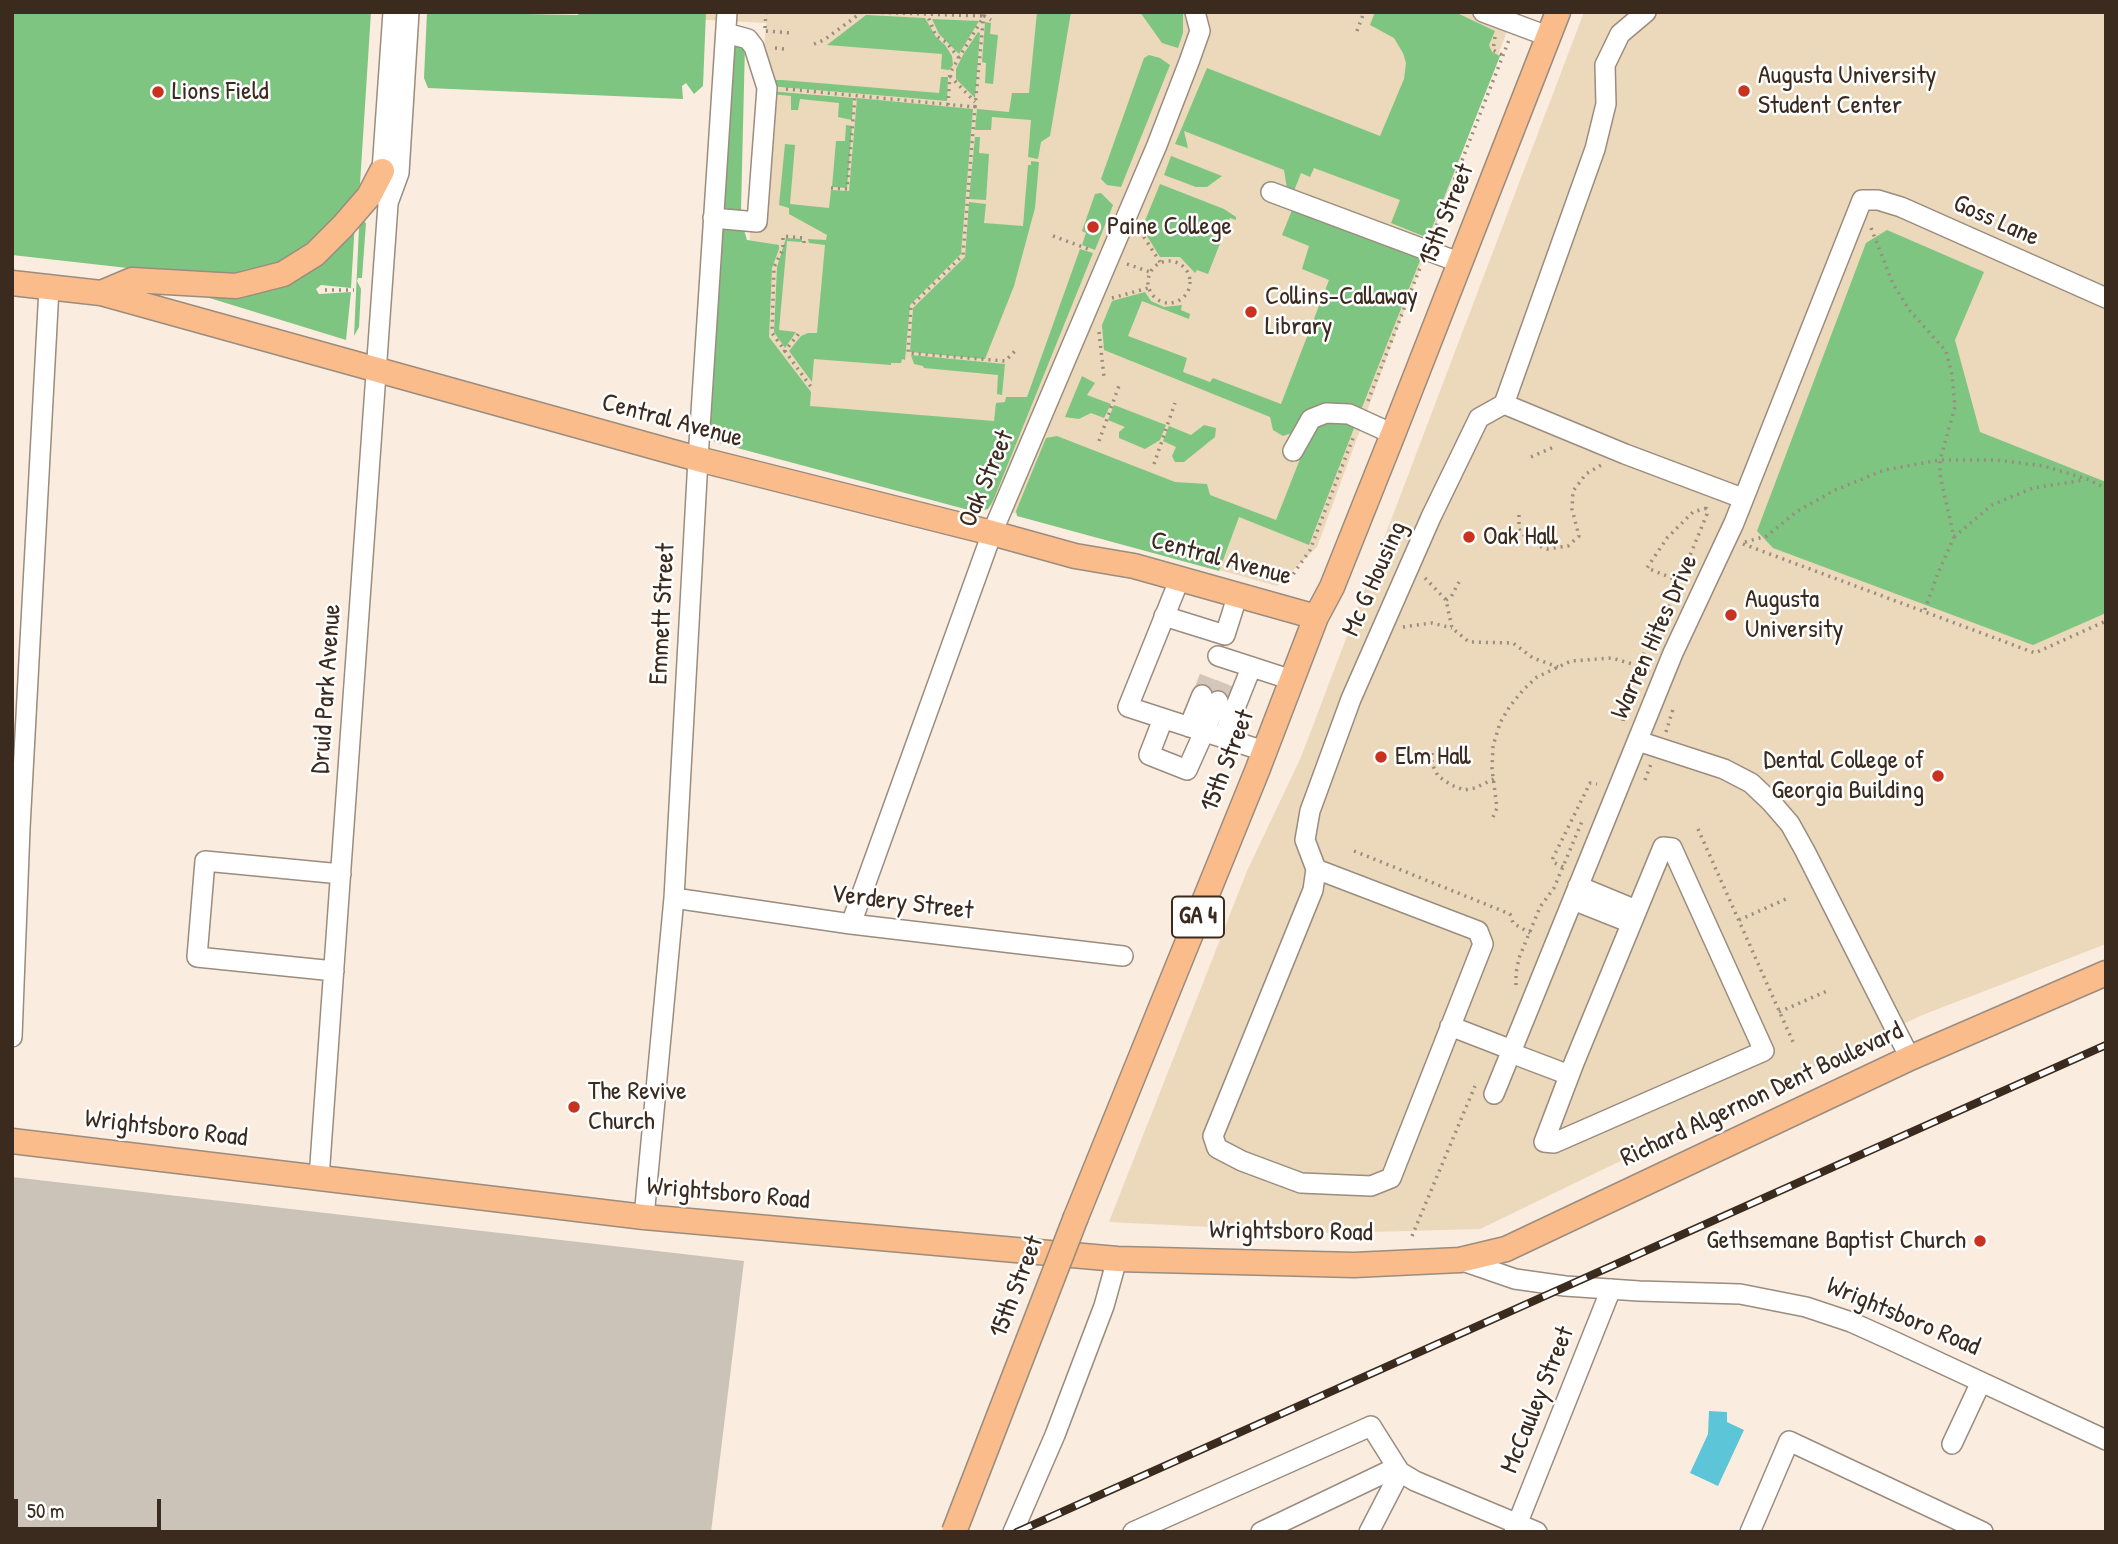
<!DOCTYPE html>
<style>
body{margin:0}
#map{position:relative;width:2118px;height:1544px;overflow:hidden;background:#faeddf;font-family:"Patrick Hand",sans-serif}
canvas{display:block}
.frame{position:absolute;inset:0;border:14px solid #3b2a1e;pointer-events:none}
.scale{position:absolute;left:14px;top:1499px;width:147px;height:32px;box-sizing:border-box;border:4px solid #3b2a1e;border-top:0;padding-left:9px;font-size:21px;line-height:24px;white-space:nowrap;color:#3b2a1e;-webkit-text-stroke:5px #fff;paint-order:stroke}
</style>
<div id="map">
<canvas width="2118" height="1544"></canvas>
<div class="frame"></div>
<div class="scale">50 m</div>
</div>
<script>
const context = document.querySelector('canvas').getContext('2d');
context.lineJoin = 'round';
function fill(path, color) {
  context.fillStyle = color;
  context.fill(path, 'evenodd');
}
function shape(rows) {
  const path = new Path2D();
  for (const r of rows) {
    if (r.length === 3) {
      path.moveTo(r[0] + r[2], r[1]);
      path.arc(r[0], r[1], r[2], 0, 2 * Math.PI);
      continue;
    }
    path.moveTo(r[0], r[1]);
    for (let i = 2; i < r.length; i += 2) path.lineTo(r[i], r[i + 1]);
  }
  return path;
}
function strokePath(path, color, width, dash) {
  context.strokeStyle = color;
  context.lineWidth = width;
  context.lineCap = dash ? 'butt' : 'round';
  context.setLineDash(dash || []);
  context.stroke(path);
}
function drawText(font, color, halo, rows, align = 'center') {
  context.font = font + ' "Patrick Hand",sans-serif';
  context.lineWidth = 5;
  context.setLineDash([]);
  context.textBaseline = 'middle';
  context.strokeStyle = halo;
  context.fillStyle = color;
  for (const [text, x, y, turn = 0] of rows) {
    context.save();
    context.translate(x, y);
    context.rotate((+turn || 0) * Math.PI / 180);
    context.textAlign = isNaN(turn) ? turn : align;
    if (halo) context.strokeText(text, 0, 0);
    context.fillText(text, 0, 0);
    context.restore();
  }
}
fill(shape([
 [553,12,1514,12,1317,547,1277,586,985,505,735,432,766,23],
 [1584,12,2106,12,2106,944,1920,1016,1480,1229,1333,1233,1109,1222,1247,871,1301,757]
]), '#ecd8ba');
fill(shape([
 [12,1177,744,1261,711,1532,12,1532]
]), '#cbc3b8');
fill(shape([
 [12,12,371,12,360,184,354,199,321,237,276,265,250,273,199,276,12,255],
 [427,12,578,15,580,12,706,12,703,86,694,94,686,83,682,86,683,99,428,88,424,78],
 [1037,12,1071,12,1050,136,1041,142,1038,159,1028,157,1031,120,992,117,991,130,975,130,977,109,1009,112,1012,93,1029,93],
 [1140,12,1183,12,1183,33,1178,48,1162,43],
 [1375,12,1455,12,1495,31,1489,45,1492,52,1500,56,1428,238,1391,223,1400,200,1314,168,1310,177,1301,173,1294,191,1287,189,1284,170,1184,131,1188,148,1175,144,1207,68,1380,136,1404,79,1406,63,1403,53,1394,38,1370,25],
 [866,15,925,18,936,37,945,45,952,56,953,65,949,70,941,69,942,54,827,45],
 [932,19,979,21,959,54,939,34],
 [985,22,991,23,990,34,998,35,993,84,985,83,986,63,982,62],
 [978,32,980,33,975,98,956,79,956,69,963,55],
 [732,40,745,44,741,210,736,213,724,209],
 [1149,55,1160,58,1170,65,1121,187,1107,185,1101,179,1144,58],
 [941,77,948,77,947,101,768,86,769,80,782,80,939,93],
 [768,91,853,98,852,120,838,117,839,103,800,99,798,110,791,110,791,96,771,94],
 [857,98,973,109,961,254,910,305,905,360,902,359,901,363,891,363,891,365,814,359,812,382,789,351,801,336,808,333,817,333,825,245,809,243,808,239,826,240,827,235,789,214,789,208,779,205,785,144,795,145,790,204,829,208,831,190,849,191],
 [846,125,852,126,847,188,832,187,836,141,845,141],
 [975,137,980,137,979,153,989,154,986,200,969,199],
 [1171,156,1222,176,1207,187,1196,187,1164,175],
 [1031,161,1039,162,1035,208,1014,286,985,359,910,352,913,308,965,257,969,202,986,204,984,223,1023,226,1028,165,1031,165],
 [1160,184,1224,209,1236,217,1236,220,1230,218,1208,274,1197,270,1195,273,1180,257,1160,257,1142,228],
 [1101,193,1113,205,1095,250,1082,245,1086,233,1082,231,1095,194],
 [1294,205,1423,253,1361,410,1283,436,1273,430,1270,417,1104,350,1102,325,1112,301,1145,292,1151,301,1164,307,1182,305,1181,310,1190,314,1189,319,1142,301,1128,336,1187,358,1183,372,1210,382,1213,378,1281,404,1329,280,1302,269,1309,246,1282,235],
 [362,220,366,223,362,278,358,278,357,281,361,289,359,327,354,336,359,228],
 [355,222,351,288,321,285,316,289,319,294,351,292,346,340,203,296,241,291],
 [722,224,743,226,747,240,779,245,779,249,772,268,769,337,811,392,810,406,994,421,996,403,1005,402,1006,397,1027,397,1080,249,1093,253,993,501,988,509,976,512,715,442,710,438],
 [1887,230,1984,272,1955,340,1980,432,2106,482,2106,613,2033,645,1773,548,1757,531,1866,243],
 [786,238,802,239,802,242,787,241,779,330,796,332,785,348,774,332,777,267],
 [911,355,1005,364,1002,395,997,394,998,375,924,368,923,366,914,364],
 [1082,376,1095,383,1087,395,1111,404,1104,418,1091,413,1079,419,1065,417],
 [1114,405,1166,425,1160,440,1145,449,1119,438,1119,432,1125,427,1108,420],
 [1322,420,1356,423,1309,545,1239,517,1219,571,1017,516,1016,511,1046,438,1057,436,1175,482,1207,484,1210,495,1276,520,1313,426],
 [1204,425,1216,428,1215,437,1184,462,1175,462,1172,456,1176,447,1163,441,1169,426,1191,435]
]), '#7ec581');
fill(shape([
 [1709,1411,1727,1412,1727,1422,1744,1430,1718,1486,1690,1473,1708,1434]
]), '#5cc5d8');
strokePath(shape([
 [1202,695,1212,669],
 [1218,701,1228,676]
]), '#d4c6b8', 19, [19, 10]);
const minor = shape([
 [1483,12,1550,37],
 [1271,192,1461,263],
 [388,203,399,173,409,12],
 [713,218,757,222,767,88,754,47,748,39,726,33],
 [1504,404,1625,454,1742,498],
 [1293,451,1311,419,1326,413,1349,414,1393,434],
 [1180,578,1128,707,1264,751],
 [1164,616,1225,635,1238,594],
 [1218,656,1292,680],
 [1163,719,1149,755,1187,770,1218,701],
 [1189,727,1202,695],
 [1223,738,1251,668],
 [1638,741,1724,769,1751,783,1771,802,1790,824,1805,851,1910,1058],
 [1663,847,1672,848,1764,1051,1554,1143,1544,1142,1574,1063,1663,847],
 [1316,869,1313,890,1213,1136,1217,1148,1242,1161,1301,1183,1371,1186,1391,1178,1483,944,1478,931,1316,869,1305,840,1310,811,1351,699,1431,517,1479,418,1504,404,1595,149,1606,104,1605,65,1620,34,1646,12],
 [1578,886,1636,910],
 [674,898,851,924,1123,956],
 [1573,900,1631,923],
 [851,924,992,533,1157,145,1189,62,1200,31,1195,12],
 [334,971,197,957,205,861,341,874],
 [1450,1026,1512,1050],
 [12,1037,20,828,49,288],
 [1511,1053,1569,1075],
 [1494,1094,1673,653,1734,523,1862,200,1878,200,1901,207,2106,298],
 [319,1178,388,204,382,171,393,12],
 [644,1217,674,898,698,459,727,12],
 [1460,1260,1515,1279,1565,1286,1639,1291,1740,1294,1806,1307,1851,1322,1891,1340,2106,1440],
 [1952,1444,1981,1382],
 [1013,1532,1055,1435,1104,1306,1117,1259],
 [1133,1532,1371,1426,1400,1472,1415,1481,1537,1532],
 [1261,1532,1397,1467],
 [1369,1532,1400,1472],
 [1514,1532,1611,1289],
 [1750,1532,1789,1441,1983,1532]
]);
const major = shape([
 [12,283,101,293,698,459,992,533,1075,556,1134,566,1316,617],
 [101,293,132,280,236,286,283,274,315,254,343,226,369,196,382,171],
 [12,1141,644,1217,1117,1259,1354,1265,1460,1260,1506,1249,1910,1058,2106,973],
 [1076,1217,1257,771,1316,617,1332,587,1393,434,1558,12]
]);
strokePath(minor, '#9a8c7e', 22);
strokePath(major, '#9a8c7e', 27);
strokePath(shape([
 [868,12,984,16],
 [926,12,936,36,946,42,959,58],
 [978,12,991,20],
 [765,28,766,12],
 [766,31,791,33],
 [1357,31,1364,12],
 [1495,37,1493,50,1502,55],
 [814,44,824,40,862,12],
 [775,48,784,49],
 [950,76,975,102],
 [786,89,975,107,963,255,911,306,908,353,1005,361,1016,350],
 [948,105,950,73,984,16],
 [975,107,984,12],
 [831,188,847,189,855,96],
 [1871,228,1893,284,1910,311,1946,351,1952,375,1955,407,1940,460,1940,475,1954,537,1938,573,1924,612],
 [1140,231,1160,262],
 [1434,232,1509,40],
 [1053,236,1091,250],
 [804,243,804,238,783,236,783,249,774,267,772,333,811,387],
 [1169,282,21],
 [1127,264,1150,272],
 [325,290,354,290],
 [1112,298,1148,288],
 [1099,332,1104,377],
 [784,352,800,332],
 [1368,401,1420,268],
 [1099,441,1120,383],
 [1531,457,1556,446],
 [1154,464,1175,403],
 [1519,515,1519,529,1527,539,1536,545,1547,549,1568,546,1579,536,1572,509,1573,491,1586,474,1603,464],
 [1954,537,1992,505,2033,488,2084,480],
 [1745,542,1767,536,1796,512,1833,491,1884,470,1940,460,1996,460,2044,466,2087,479,2106,488],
 [1743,544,2035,653,2106,621],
 [1425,578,1446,600,1452,628,1469,642,1513,643,1533,658,1558,667],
 [1274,581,1292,576,1310,550,1353,438],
 [1679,581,1647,568,1667,538,1693,512,1707,508],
 [1446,600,1451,597,1459,582],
 [1403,627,1432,623,1452,628],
 [1623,721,1625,702,1639,666,1656,624,1664,619,1707,514,1705,503],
 [1666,732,1673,709],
 [1432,753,1432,764,1438,776,1451,785,1464,790,1475,788,1494,779],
 [1645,780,1651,764],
 [1493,817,1497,808,1492,769,1493,746,1500,723,1510,706,1524,689,1537,677,1571,661,1612,658,1639,666],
 [1698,829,1793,1042],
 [1354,851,1510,914,1513,923,1530,933],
 [1563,867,1553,862,1553,858,1590,783,1597,784],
 [1739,920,1786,899],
 [1516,985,1516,973,1519,958,1540,907,1554,888,1583,819],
 [1779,1012,1827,991],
 [1412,1236,1475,1086]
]), '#9a8c7e', 3.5, [2, 5]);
strokePath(minor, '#fff', 19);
strokePath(major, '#fabc8b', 24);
const rail = shape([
 [1017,1532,2106,1045]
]);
strokePath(rail, '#3b2a1e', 8);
strokePath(rail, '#fff', 5, [16]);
const majorBridge = shape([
 [954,1532,1076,1217]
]);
strokePath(majorBridge, '#9a8c7e', 27, []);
strokePath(majorBridge, '#fabc8b', 24);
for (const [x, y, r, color] of [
 [1744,91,7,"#c8321e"],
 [158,92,7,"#c8321e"],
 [1093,227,7,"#c8321e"],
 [1251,312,7,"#c8321e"],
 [1469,537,7,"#c8321e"],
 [1731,615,7,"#c8321e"],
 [1381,757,7,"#c8321e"],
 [1938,776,7,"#c8321e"],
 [574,1107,7,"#c8321e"],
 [1980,1241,7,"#c8321e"]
]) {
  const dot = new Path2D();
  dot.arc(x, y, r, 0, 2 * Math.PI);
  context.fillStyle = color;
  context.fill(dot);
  strokePath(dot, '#fff', 2.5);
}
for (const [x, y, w] of [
 [1198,917,52]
]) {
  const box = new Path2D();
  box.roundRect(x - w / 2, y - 20.5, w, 41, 5);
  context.fillStyle = '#fff';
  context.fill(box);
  strokePath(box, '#3b2a1e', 2);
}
drawText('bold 24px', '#3b2a1e', null, [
 ["GA 4",1198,917]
]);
drawText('26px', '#3b2a1e', '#fff', [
 ["Augusta University",1758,76],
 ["Student Center",1758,106],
 ["Lions Field",172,92],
 ["Paine College",1107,227],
 ["Collins-Callaway",1265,297],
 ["Library",1265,327],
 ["Oak Hall",1483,537],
 ["Augusta",1745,600],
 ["University",1745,630],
 ["Elm Hall",1395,757],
 ["Dental College of",1924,761,"right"],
 ["Georgia Building",1924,791,"right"],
 ["The Revive",588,1092],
 ["Church",588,1122],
 ["Gethsemane Baptist Church",1966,1241,"right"]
], 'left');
drawText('26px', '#3b2a1e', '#fff', [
 ["15th Street",1447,215,-68],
 ["Goss Lane",1996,221,24],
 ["Central Avenue",672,421,15],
 ["Oak Street",987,479,-67],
 ["Central Avenue",1221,559,15],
 ["Mc G Housing",1375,579,-66],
 ["Emmett Street",663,614,-87],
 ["Warren Hites Drive",1655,637,-66],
 ["Druid Park Avenue",327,689,-86],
 ["15th Street",1228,761,-69],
 ["Verdery Street",902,903,7],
 ["Richard Algernon Dent Boulevard",1762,1095,-25],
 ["Wrightsboro Road",166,1129,7],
 ["Wrightsboro Road",728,1194,5],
 ["Wrightsboro Road",1291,1232,1],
 ["15th Street",1017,1287,-69],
 ["Wrightsboro Road",1903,1317,23],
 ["McCauley Street",1538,1400,-68]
]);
</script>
